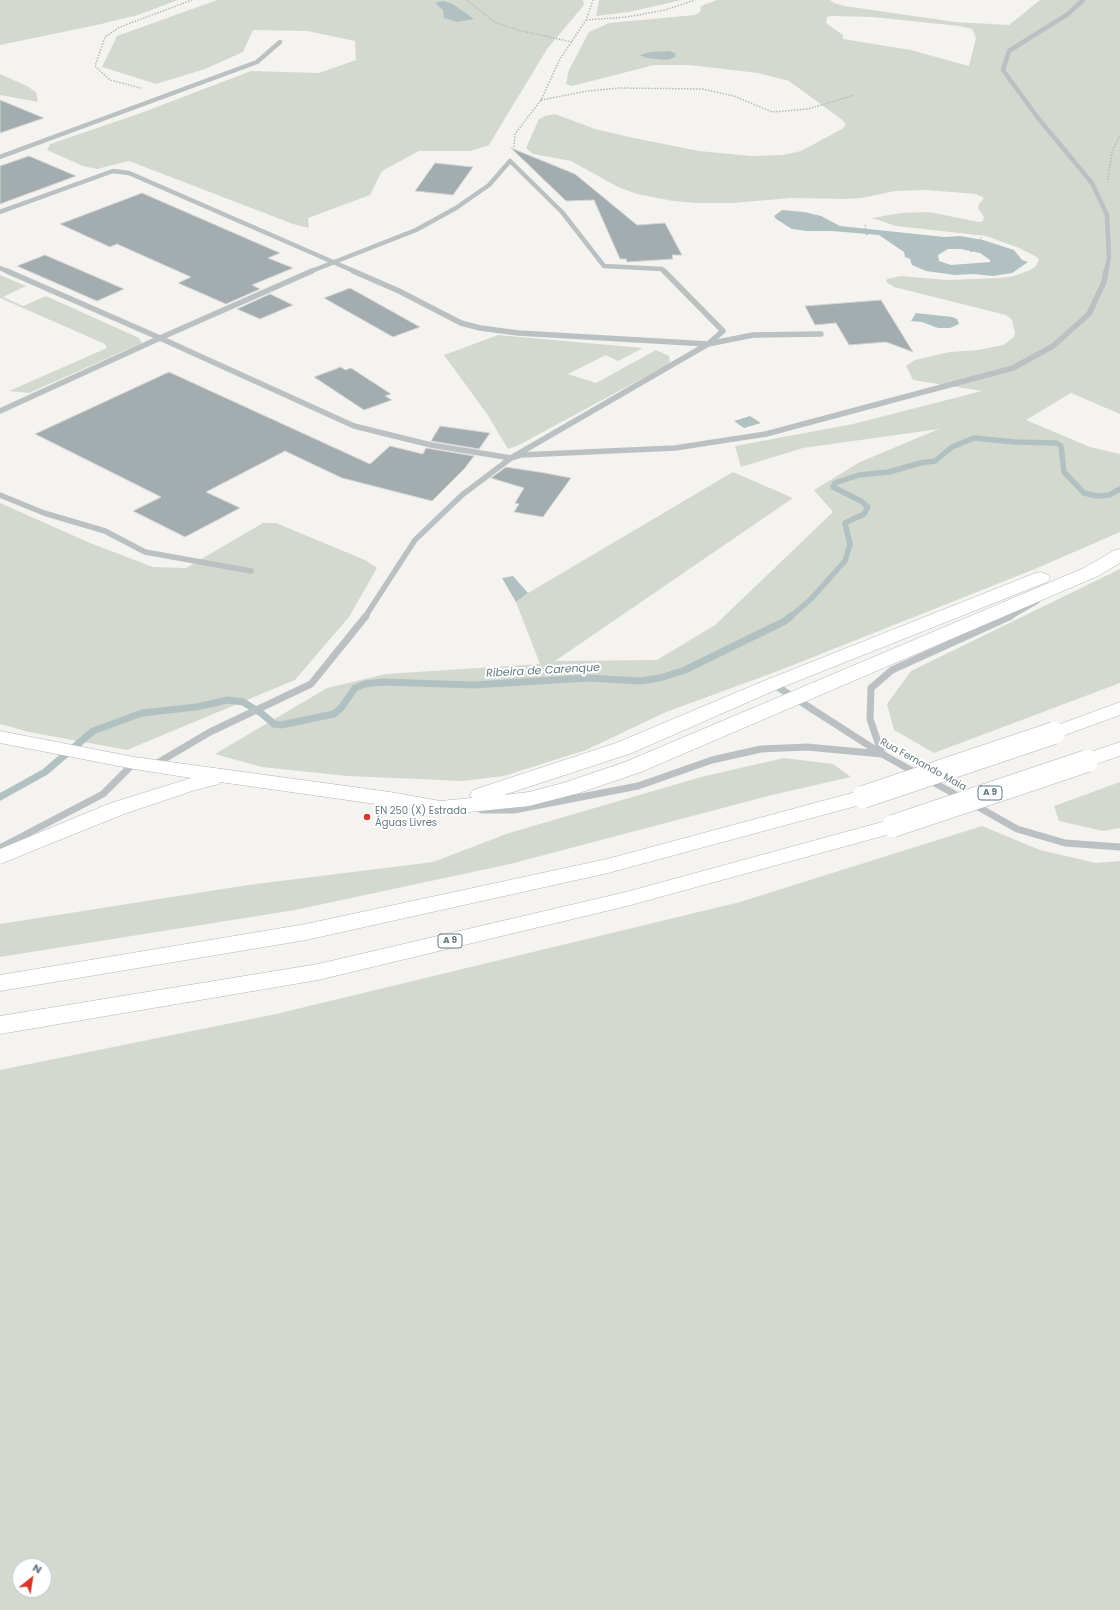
<!DOCTYPE html>
<meta charset="utf-8">
<style>
body{margin:0}
#map{position:relative;width:1120px;height:1610px;overflow:hidden;background:#f4f3f0;font-family:Poppins,sans-serif}
canvas{display:block}
.north{position:absolute;left:12px;top:1558px;width:40px;height:40px;box-sizing:border-box;background:#fff;border:1px solid #c1c9cc;border-radius:50%;rotate:30deg;font-size:11px;font-weight:700;line-height:16px;text-align:center;color:#657980}
.north::after{content:'';display:block;margin:auto;width:14px;height:18px;background:#d9352b;clip-path:polygon(50% 0,100% 100%,50% 72%,0 100%)}
</style>
<div id="map">
<canvas width="1120" height="1610"></canvas>
<div class="north">N</div>
</div>
<script>
const context = document.querySelector('canvas').getContext('2d');
context.lineJoin = 'round';
function fill(path, color) {
  context.fillStyle = color;
  context.fill(path, 'evenodd');
}
function shape(rows) {
  const path = new Path2D();
  for (const r of rows) {
    path.moveTo(r[0], r[1]);
    for (let i = 2; i < r.length; i += 2) path.lineTo(r[i], r[i + 1]);
  }
  return path;
}
function strokePath(path, color, width, dash) {
  context.strokeStyle = color;
  context.lineWidth = width;
  context.lineCap = dash ? 'butt' : 'round';
  context.setLineDash(dash || []);
  context.stroke(path);
}
function drawText(font, color, halo, rows, align = 'center') {
  context.font = font + ' Poppins,sans-serif';
  context.lineWidth = 4;
  context.setLineDash([]);
  context.textBaseline = 'middle';
  context.strokeStyle = halo;
  context.fillStyle = color;
  for (const [text, x, y, turn = 0] of rows) {
    context.save();
    context.translate(x, y);
    context.rotate((+turn || 0) * Math.PI / 180);
    context.textAlign = isNaN(turn) ? turn : align;
    if (halo) context.strokeText(text, 0, 0);
    context.fillText(text, 0, 0);
    context.restore();
  }
}
fill(shape([
 [0,0,178,0,138,15,97,25,0,45],
 [217,0,583,0,584,5,547,49,489,145,471,151,419,151,382,171,370,195,308,218,309,228,293,224,129,161,97,169,83,166,47,150,50,144,141,113,251,71,319,73,356,60,355,41,307,31,253,30,243,52,205,69,156,84,102,67,117,36],
 [599,0,682,0,629,12,596,16],
 [717,0,830,0,834,3,845,6,955,22,1009,25,1040,0,1120,0,1120,414,1071,393,1026,420,1090,447,1120,454,1120,532,1035,569,778,671,666,712,586,750,504,776,463,781,347,776,262,767,215,754,327,688,386,674,540,664,516,602,528,593,733,472,793,498,555,661,657,660,715,625,833,512,814,490,860,462,939,429,803,448,741,467,735,446,853,424,982,391,913,380,906,366,915,360,950,352,978,350,1003,345,1014,337,1015,333,1012,320,1006,315,894,287,886,282,887,279,901,276,947,280,1001,278,1014,276,1030,270,1036,266,1039,260,1037,257,1019,248,986,236,896,226,872,218,901,213,929,212,979,222,983,221,984,217,978,208,979,204,984,198,976,194,926,190,895,191,862,198,845,199,791,198,732,203,696,203,673,201,637,194,618,187,571,161,533,154,526,148,539,119,545,116,555,114,595,129,634,138,699,151,751,156,783,155,801,151,842,129,846,124,841,119,789,81,758,73,689,65,654,65,572,86,566,84,569,70,589,32,609,23,695,15,700,12,701,6],
 [831,16,873,17,959,26,972,29,976,38,969,66,911,50,843,39,843,35,826,23,827,17],
 [0,74,27,86,36,92,38,102,0,95],
 [0,275,26,286,3,297,23,306,46,296,139,338,142,343,29,393,9,391,107,348,105,344,0,298],
 [498,335,643,348,618,361,606,355,568,374,596,383,656,350,669,356,670,361,667,365,517,446,508,449,487,414,444,355],
 [0,503,90,543,153,567,186,568,263,523,276,523,365,560,377,568,349,617,295,680,127,750,29,732,0,724],
 [1120,569,1120,683,934,753,894,730,887,704,911,671],
 [784,758,833,764,851,777,772,795,510,864,295,910,0,957,0,924,248,885,433,862,509,833,701,777],
 [1120,782,1120,828,1103,831,1059,821,1054,806],
 [982,826,1040,850,1096,863,1120,861,1120,1610,0,1610,0,1070,276,1014,740,902],
 [20,1566,44,1566,44,1590,20,1590]
]), '#d4d9d0');
fill(shape([
 [443,1,453,4,474,19,457,22,444,18,443,10,435,3],
 [669,51,675,53,676,57,667,60,647,58,640,55,650,52],
 [782,210,804,212,821,216,840,226,944,237,960,236,983,240,1014,250,1022,260,1028,262,1012,273,993,276,973,274,955,275,926,271,912,265,910,259,905,257,904,252,879,235,832,231,807,231,792,229,776,219,774,216],
 [948,249,961,249,980,253,990,260,990,262,951,265,939,261,938,255],
 [916,313,952,317,957,319,959,324,950,328,938,328,922,322,911,321],
 [750,416,761,423,744,428,734,421],
 [513,576,528,593,516,602,502,578]
]), '#b1c1c2');
strokePath(shape([
 [790,617,810,600,845,561,850,544,845,523,864,514,868,507,861,501,833,487,835,483,859,475,889,472,920,463,935,461,952,447,974,438,1015,442,1056,443,1061,446,1064,472,1084,493,1097,496,1109,495,1120,489]
]), '#b1c1c2', 5.5);
strokePath(shape([
 [0,797,45,772,93,731,142,713,196,707,228,700,243,702,261,713,274,724,281,725,334,714,341,708,355,688,365,684,383,682,474,685,588,678,641,681,660,678,685,670,785,621,791,616]
]), '#b1c1c2', 7);
const building = shape([
 [0,100,44,118,0,133,0,100],
 [511,148,575,174,637,225,665,223,682,255,672,255,673,259,627,262,626,259,620,259,594,200,566,201,511,148],
 [29,156,76,176,0,204,0,166,29,156],
 [435,163,473,167,453,195,415,191,435,163],
 [142,193,280,253,268,258,293,268,252,285,260,289,226,304,178,283,191,277,117,244,110,247,60,224,142,193],
 [45,255,124,289,97,301,17,266,45,255],
 [350,288,420,327,393,337,324,298,350,288],
 [270,294,293,305,260,319,237,309,270,294],
 [881,300,913,352,886,342,849,345,836,323,815,325,805,306,881,300],
 [341,367,345,370,351,368,391,394,385,396,392,400,364,410,314,377,341,367],
 [169,372,370,464,390,446,423,454,426,448,474,456,465,468,432,501,342,478,285,451,206,492,240,508,185,537,133,511,161,497,35,434,169,372],
 [440,426,490,433,479,449,431,441,440,426],
 [506,467,545,473,571,478,543,517,514,512,519,504,515,503,524,488,491,478,506,467]
]);
fill(building, '#a3adb0');
strokePath(building, '#d5d5d3', 1);
const major = shape([
 [1120,549,1120,563,1098,576,641,772,579,793,529,806,440,815,390,806,220,782,219,784,192,791,124,814,0,864,0,849,108,804,191,778,134,769,0,743,0,731,134,757,390,792,440,801,472,798,470,795,473,790,616,743,766,680,1033,574,1040,572,1047,574,1050,578,1047,582,780,688,632,753,504,795,529,792,563,783,625,762,1084,568,1113,551,1120,549]
]);
const highway = shape([
 [1120,702,1120,715,1054,739,1047,737,1043,733,1047,729,1120,702],
 [1120,742,1120,756,1087,767,1079,766,1076,761,1079,756,1120,742],
 [863,790,871,792,874,797,871,802,608,873,306,940,0,991,0,975,306,924,607,859,863,790],
 [893,819,901,821,904,826,901,831,627,906,318,980,0,1034,0,1016,318,964,626,892,893,819]
]);
strokePath(major, '#aeb4b7', 1);
strokePath(highway, '#b0b5b7', 1);
strokePath(shape([
 [467,0,494,22,518,30,572,42],
 [586,20,627,17,665,10,695,0],
 [141,88,110,80,95,66,105,37,120,27,192,0],
 [541,100,588,91,619,88,702,89,734,96,772,112,808,109,855,95],
 [514,147,515,134,541,100,560,59,586,20,593,0],
 [1108,180,1112,152,1120,135],
 [865,225,867,236],
 [971,252,982,237]
]), '#b5b9ba', 1.5, [1.5, 1.5]);
strokePath(shape([
 [1083,0,1068,14,1009,51,1003,70,1038,118,1092,183,1107,215,1109,258,1106,272],
 [0,157,257,62,280,42],
 [0,212,113,171,129,173,356,272],
 [0,268,9,272],
 [309,272,416,230,456,208,489,185,510,161,562,212,604,266,662,269,665,272]
]), '#bbc0c2', 4.5);
strokePath(shape([
 [7,271,160,338],
 [353,271,399,291,461,323,480,328,518,333,708,344,753,335,821,334],
 [160,338,354,426,431,445,511,458,708,344,723,331,664,271],
 [160,338,312,271],
 [0,411,160,338],
 [0,495,44,513,105,531,145,552,251,571],
 [365,617,415,540,462,495,511,458,521,455,675,448,766,434,1013,368,1053,346,1089,314,1104,282,1106,271],
 [1009,617,1037,601]
]), '#bbc0c2', 5.5);
strokePath(shape([
 [773,684,882,754,918,774],
 [882,754,870,719,871,688,892,670,1011,616],
 [154,765,210,732,311,684,366,616],
 [929,780,962,798],
 [973,804,1017,829,1065,843,1120,847],
 [482,810,514,810,638,786,712,760,761,749,807,747,882,754],
 [0,848,103,794,134,763]
]), '#bbc0c2', 7);
fill(major, '#fff');
fill(highway, '#fff');
const highwayBridge = shape([
 [863,797,1054,733],
 [893,826,1087,761]
]);
strokePath(highwayBridge, '#b0b5b7', 23, []);
strokePath(highwayBridge, '#fff', 22);
for (const [x, y, r, color] of [
 [367,817,4,"#d9352b"]
]) {
  const dot = new Path2D();
  dot.arc(x, y, r, 0, 2 * Math.PI);
  context.fillStyle = color;
  context.fill(dot);
  strokePath(dot, '#fff', 1.5);
}
for (const [x, y, w] of [
 [990,793,24],
 [450,941,24]
]) {
  const box = new Path2D();
  box.roundRect(x - w / 2, y - 7, w, 14, 3);
  context.fillStyle = '#fff';
  context.fill(box);
  strokePath(box, '#657980', 1);
}
drawText('bold 9px', '#657980', null, [
 ["A 9",990,793],
 ["A 9",450,941]
]);
drawText('10px', '#657980', '#fff', [
 ["Rua Fernando Maia",923,765,29]
]);
drawText('10px', '#657980', '#fff', [
 ["EN 250 (X) Estrada",375,811],
 ["Águas Livres",375,823]
], 'left');
drawText('italic 11px', '#607b7d', '#fff', [
 ["Ribeira de Carenque",543,671,-3]
]);
</script>
